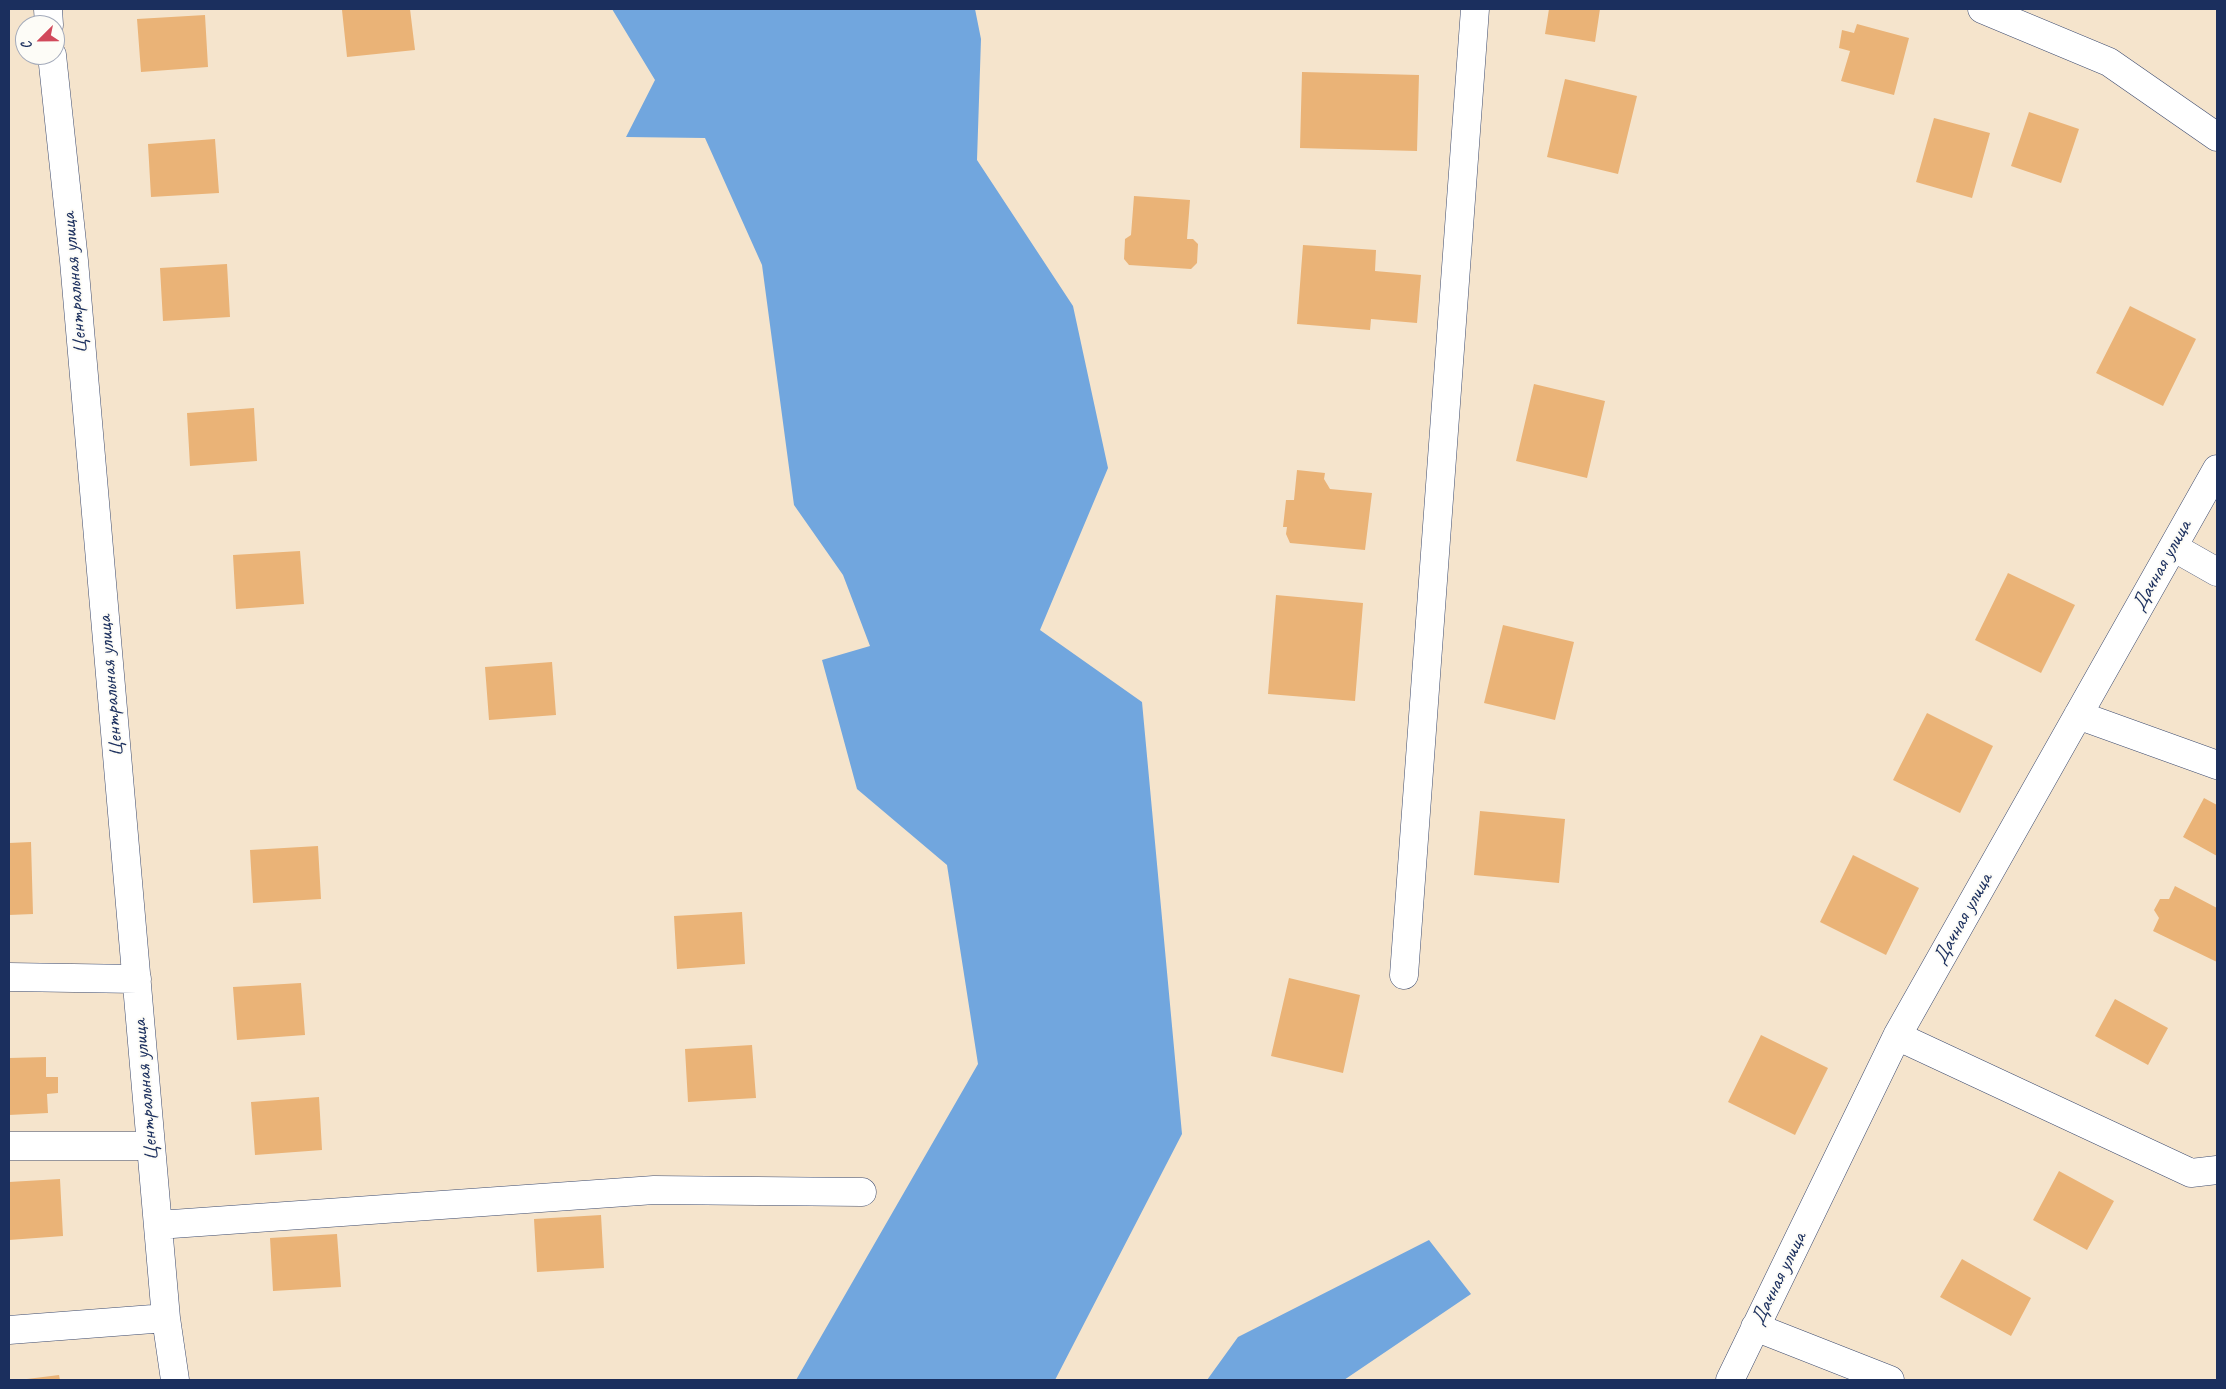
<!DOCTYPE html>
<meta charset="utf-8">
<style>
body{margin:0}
#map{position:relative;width:2226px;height:1389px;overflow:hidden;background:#f5e4cc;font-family:Caveat,sans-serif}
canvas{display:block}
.frame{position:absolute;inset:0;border:10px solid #1b2f5e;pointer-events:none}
.north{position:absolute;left:15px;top:15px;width:50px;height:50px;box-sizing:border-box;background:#fdfcf7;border:1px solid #a3aaba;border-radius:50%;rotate:247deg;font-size:14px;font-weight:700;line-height:20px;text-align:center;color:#1b2f5e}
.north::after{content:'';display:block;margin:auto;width:18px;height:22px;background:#d1495b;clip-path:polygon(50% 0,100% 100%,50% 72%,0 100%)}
</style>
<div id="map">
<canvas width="2226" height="1389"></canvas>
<div class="frame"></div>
<div class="north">С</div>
</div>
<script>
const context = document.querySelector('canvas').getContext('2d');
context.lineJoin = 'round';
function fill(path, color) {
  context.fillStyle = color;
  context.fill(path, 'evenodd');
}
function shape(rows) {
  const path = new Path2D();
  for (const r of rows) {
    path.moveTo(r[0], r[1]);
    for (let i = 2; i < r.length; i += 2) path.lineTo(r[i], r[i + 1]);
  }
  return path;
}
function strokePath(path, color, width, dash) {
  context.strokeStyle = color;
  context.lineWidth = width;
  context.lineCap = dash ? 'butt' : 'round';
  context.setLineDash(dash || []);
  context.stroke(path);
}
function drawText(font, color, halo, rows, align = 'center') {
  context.font = font + ' Caveat,sans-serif';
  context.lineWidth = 4;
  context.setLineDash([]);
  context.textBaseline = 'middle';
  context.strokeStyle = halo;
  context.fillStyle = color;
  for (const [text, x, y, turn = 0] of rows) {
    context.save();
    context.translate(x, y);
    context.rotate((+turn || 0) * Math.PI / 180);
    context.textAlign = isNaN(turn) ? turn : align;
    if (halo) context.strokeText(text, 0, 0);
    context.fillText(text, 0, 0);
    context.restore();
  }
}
fill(shape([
 [612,9,975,9,981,39,977,160,1073,306,1108,468,1040,630,1142,702,1182,1134,1055,1380,796,1380,978,1064,947,865,857,789,822,660,870,646,843,575,794,505,762,265,705,138,626,137,655,80],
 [1429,1240,1471,1294,1344,1380,1207,1380,1238,1337]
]), '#71a6de');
fill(shape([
 [357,9,410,9,415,50,347,57,342,10],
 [1549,9,1600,9,1595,42,1545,34],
 [205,15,208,67,141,72,137,19],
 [1857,24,1909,38,1894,95,1841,81,1850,51,1839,48,1842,30,1854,33],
 [1302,72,1419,75,1417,151,1300,148],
 [1565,79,1637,96,1618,174,1547,157],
 [2029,112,2079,129,2061,183,2011,166],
 [1934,118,1990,133,1972,198,1916,182],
 [215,139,219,193,151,197,148,144],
 [1134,196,1190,200,1187,239,1193,239,1198,244,1197,263,1191,269,1129,265,1124,259,1125,239,1131,235],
 [1303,245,1376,250,1375,271,1421,275,1417,323,1371,319,1370,330,1297,324],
 [227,264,230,317,163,321,160,268],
 [2130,306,2196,339,2163,406,2096,373],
 [1534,384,1605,401,1587,478,1516,461],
 [254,408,257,461,190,466,187,413],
 [1297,470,1325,473,1324,479,1330,489,1372,493,1365,550,1290,543,1286,534,1287,527,1283,527,1286,500,1294,500],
 [300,551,304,604,236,609,233,555],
 [2008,573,2075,605,2041,673,1975,640],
 [1276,595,1363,603,1355,701,1268,694],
 [1503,625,1574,642,1555,720,1484,703],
 [552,662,556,715,489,720,485,667],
 [1927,713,1993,746,1960,813,1893,780],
 [2204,798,2217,805,2217,856,2183,837],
 [1480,811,1565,819,1559,883,1474,875],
 [31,842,33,914,9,915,9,843],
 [318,846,321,899,253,903,250,850],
 [1853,855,1919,888,1886,955,1820,922],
 [2175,886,2217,908,2217,962,2153,931,2159,918,2154,910,2160,899,2169,899],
 [742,912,745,964,677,969,674,916],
 [1289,978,1360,995,1343,1073,1271,1056],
 [301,983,305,1035,237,1040,233,987],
 [2115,999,2168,1028,2148,1065,2095,1036],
 [1761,1035,1828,1068,1795,1135,1728,1102],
 [752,1045,756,1098,688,1102,685,1049],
 [46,1057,46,1077,58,1077,58,1093,47,1094,48,1113,9,1115,9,1058],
 [319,1097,322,1150,255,1155,251,1102],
 [2059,1171,2114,1201,2087,1250,2033,1220],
 [60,1179,63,1236,9,1240,9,1182],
 [601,1215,604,1268,537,1272,534,1219],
 [337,1234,341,1287,273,1291,270,1238],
 [1962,1259,2031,1298,2011,1336,1940,1297],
 [59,1375,60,1380,27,1380,27,1379]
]), '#eab377');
const minor = shape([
 [48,9,49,25],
 [1982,9,2109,62,2217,137],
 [52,55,74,261,166,1318,175,1380],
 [2173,547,2217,572],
 [2078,715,2217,765],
 [1404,975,1475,9],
 [9,977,137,979],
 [1897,1036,2191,1173,2217,1170],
 [9,1146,151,1146],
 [158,1225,654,1190,862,1192],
 [1755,1327,1890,1380],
 [9,1330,166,1318],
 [1730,1380,1897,1036,2217,469]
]);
strokePath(minor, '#3c4a6e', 29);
strokePath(minor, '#fff', 28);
drawText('21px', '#1b2f5e', '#fdfcf7', [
 ["Центральная улица",75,283,-95],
 ["Дачная улица",2162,566,-61],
 ["Центральная улица",111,686,-95],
 ["Дачная улица",1963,919,-61],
 ["Центральная улица",146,1090,-95],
 ["Дачная улица",1779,1279,-64]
]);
</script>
